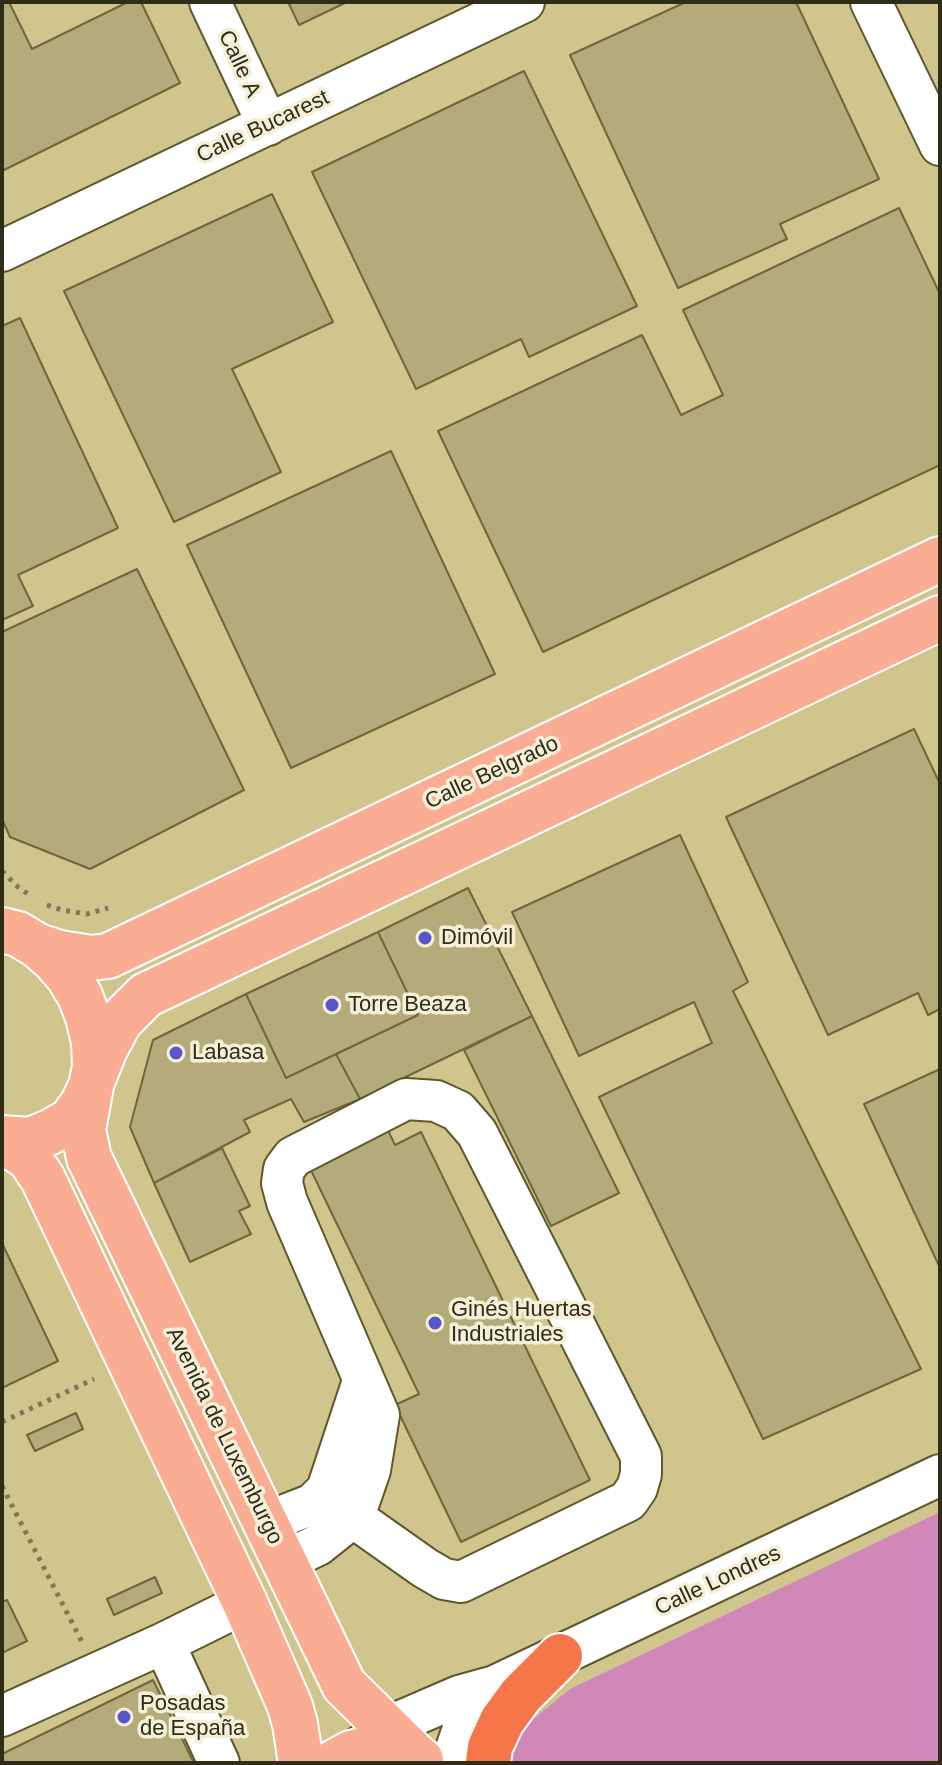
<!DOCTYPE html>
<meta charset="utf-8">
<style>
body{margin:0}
#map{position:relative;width:942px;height:1765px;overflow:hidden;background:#d9d09f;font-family:Helvetica,sans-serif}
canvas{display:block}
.frame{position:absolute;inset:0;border:4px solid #2f2c19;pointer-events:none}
</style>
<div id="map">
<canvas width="942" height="1765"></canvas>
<div class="frame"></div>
</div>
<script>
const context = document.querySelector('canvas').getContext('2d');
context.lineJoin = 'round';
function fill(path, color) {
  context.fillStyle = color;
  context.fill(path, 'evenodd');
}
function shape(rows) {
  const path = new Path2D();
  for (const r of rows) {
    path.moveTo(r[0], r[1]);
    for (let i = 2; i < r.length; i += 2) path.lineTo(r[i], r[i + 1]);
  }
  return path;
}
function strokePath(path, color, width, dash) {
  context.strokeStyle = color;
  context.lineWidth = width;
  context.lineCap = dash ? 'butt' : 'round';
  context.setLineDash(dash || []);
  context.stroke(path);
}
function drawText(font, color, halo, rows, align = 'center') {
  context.font = font + ' Helvetica,sans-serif';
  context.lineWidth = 7;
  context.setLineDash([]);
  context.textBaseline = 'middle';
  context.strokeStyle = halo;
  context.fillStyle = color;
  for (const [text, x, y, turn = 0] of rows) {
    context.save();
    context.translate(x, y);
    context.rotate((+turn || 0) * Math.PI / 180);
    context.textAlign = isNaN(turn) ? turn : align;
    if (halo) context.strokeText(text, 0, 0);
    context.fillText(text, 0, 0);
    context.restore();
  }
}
fill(shape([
 [2,2,940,2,940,1512,570,1689,512,1749,511,1763,2,1763]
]), '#d0c58d');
fill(shape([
 [940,1512,940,1763,511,1763,512,1749,532,1720,570,1689]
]), '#d088b9');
const building = shape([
 [2,2,9,2,32,49,128,2,141,2,180,83,2,171,2,2],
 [288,2,347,2,299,25,288,2],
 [686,2,796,2,879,179,780,224,787,239,678,288,570,55,686,2],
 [524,71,637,306,529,357,521,339,416,389,312,172,524,71],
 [272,194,333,322,232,369,281,472,174,522,64,291,272,194],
 [899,208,940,294,940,465,543,652,438,431,642,335,681,415,723,395,683,310,899,208],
 [20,318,118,528,18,575,33,606,2,620,2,326,20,318],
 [391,451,495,674,291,768,187,545,391,451],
 [137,569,244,790,90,869,10,837,2,819,2,632,137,569],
 [914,729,940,784,940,1009,928,1015,918,993,828,1035,726,817,914,729],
 [680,835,748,982,733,991,921,1369,763,1439,599,1097,712,1043,694,1002,579,1056,512,912,680,835],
 [468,888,532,1016,360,1099,336,1054,418,1015,378,932,468,888],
 [378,932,418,1015,286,1078,246,994,378,932],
 [246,994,286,1078,336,1054,360,1099,304,1122,291,1099,244,1120,250,1132,154,1183,130,1127,153,1040,246,994],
 [532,1016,619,1193,551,1226,464,1050,532,1016],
 [940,1069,940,1268,864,1104,940,1069],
 [385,1124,395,1145,421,1132,590,1480,461,1542,395,1405,419,1394,307,1162,385,1124],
 [222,1148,250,1206,239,1211,251,1234,190,1262,154,1183,222,1148],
 [2,1243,58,1361,2,1388,2,1243],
 [76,1413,83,1429,35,1451,27,1435,76,1413],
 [155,1577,162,1593,114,1615,107,1599,155,1577],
 [7,1600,27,1641,2,1653,2,1602,7,1600],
 [153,1680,194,1763,2,1763,2,1754,153,1680]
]);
fill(building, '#b4ab7b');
strokePath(building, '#6f6739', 2);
const minor = shape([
 [210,2,268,125],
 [871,2,940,145],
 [2,251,524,2],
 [267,1522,313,1504,327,1490,363,1381],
 [285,1561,318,1545,343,1525,350,1515,359,1502,370,1470,379,1415,287,1202,282,1183,284,1169,293,1157,406,1099,436,1101,458,1111,477,1133,641,1456,641,1474,637,1488,628,1501,461,1582,444,1579,425,1568,350,1515,328,1507,313,1504],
 [164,1643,245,1603],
 [2,1716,164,1643,219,1763],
 [361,1746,401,1721,459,1696,495,1686,940,1475],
 [453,1763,456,1749,468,1714,495,1686]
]);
const major = shape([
 [2,930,18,934,38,946,54,960,68,976,80,996,88,1017,94,1042,95,1067,91,1086,83,1103,71,1120,50,1132,30,1140,2,1138],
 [38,946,60,953,91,958,108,956,940,559],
 [93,1079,105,1049,120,1021,146,995,940,618],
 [91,1086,83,1130,89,1158,344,1685,420,1760],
 [2,1141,29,1158,43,1179,245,1603,290,1706,295,1724,301,1763],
 [333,1763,351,1753,370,1748,391,1749,421,1760]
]);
const highway = shape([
 [488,1763,490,1747,502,1721,521,1695,560,1656]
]);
strokePath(minor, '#60582a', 44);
strokePath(major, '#fff', 48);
strokePath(highway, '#fff', 48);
strokePath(shape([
 [2,871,18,887,31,896],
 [47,905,62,910,87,914,108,908],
 [2,1422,94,1379],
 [2,1486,82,1642]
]), '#7f7958', 5, [4, 6]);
strokePath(minor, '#fff', 40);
strokePath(major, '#faad92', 44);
strokePath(highway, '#f77649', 44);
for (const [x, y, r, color] of [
 [425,938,8,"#5855cd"],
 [332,1005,8,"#5855cd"],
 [176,1053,8,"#5855cd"],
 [435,1323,8,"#5855cd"],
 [124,1717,8,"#5855cd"]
]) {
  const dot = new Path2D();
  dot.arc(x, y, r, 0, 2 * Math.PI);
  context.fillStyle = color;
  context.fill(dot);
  strokePath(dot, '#f4f0d8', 3);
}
drawText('22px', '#2f2c19', '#f4f0d8', [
 ["Calle A",239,64,65],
 ["Calle Bucarest",263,127,-25],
 ["Calle Belgrado",492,773,-25],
 ["Avenida de Luxemburgo",224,1436,64],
 ["Calle Londres",718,1581,-25]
]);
drawText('22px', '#2f2c19', '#f4f0d8', [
 ["Dimóvil",441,938],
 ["Torre Beaza",348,1005],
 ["Labasa",192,1053],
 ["Ginés Huertas",451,1310],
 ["Industriales",451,1335],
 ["Posadas",140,1704],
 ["de España",140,1729]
], 'left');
</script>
